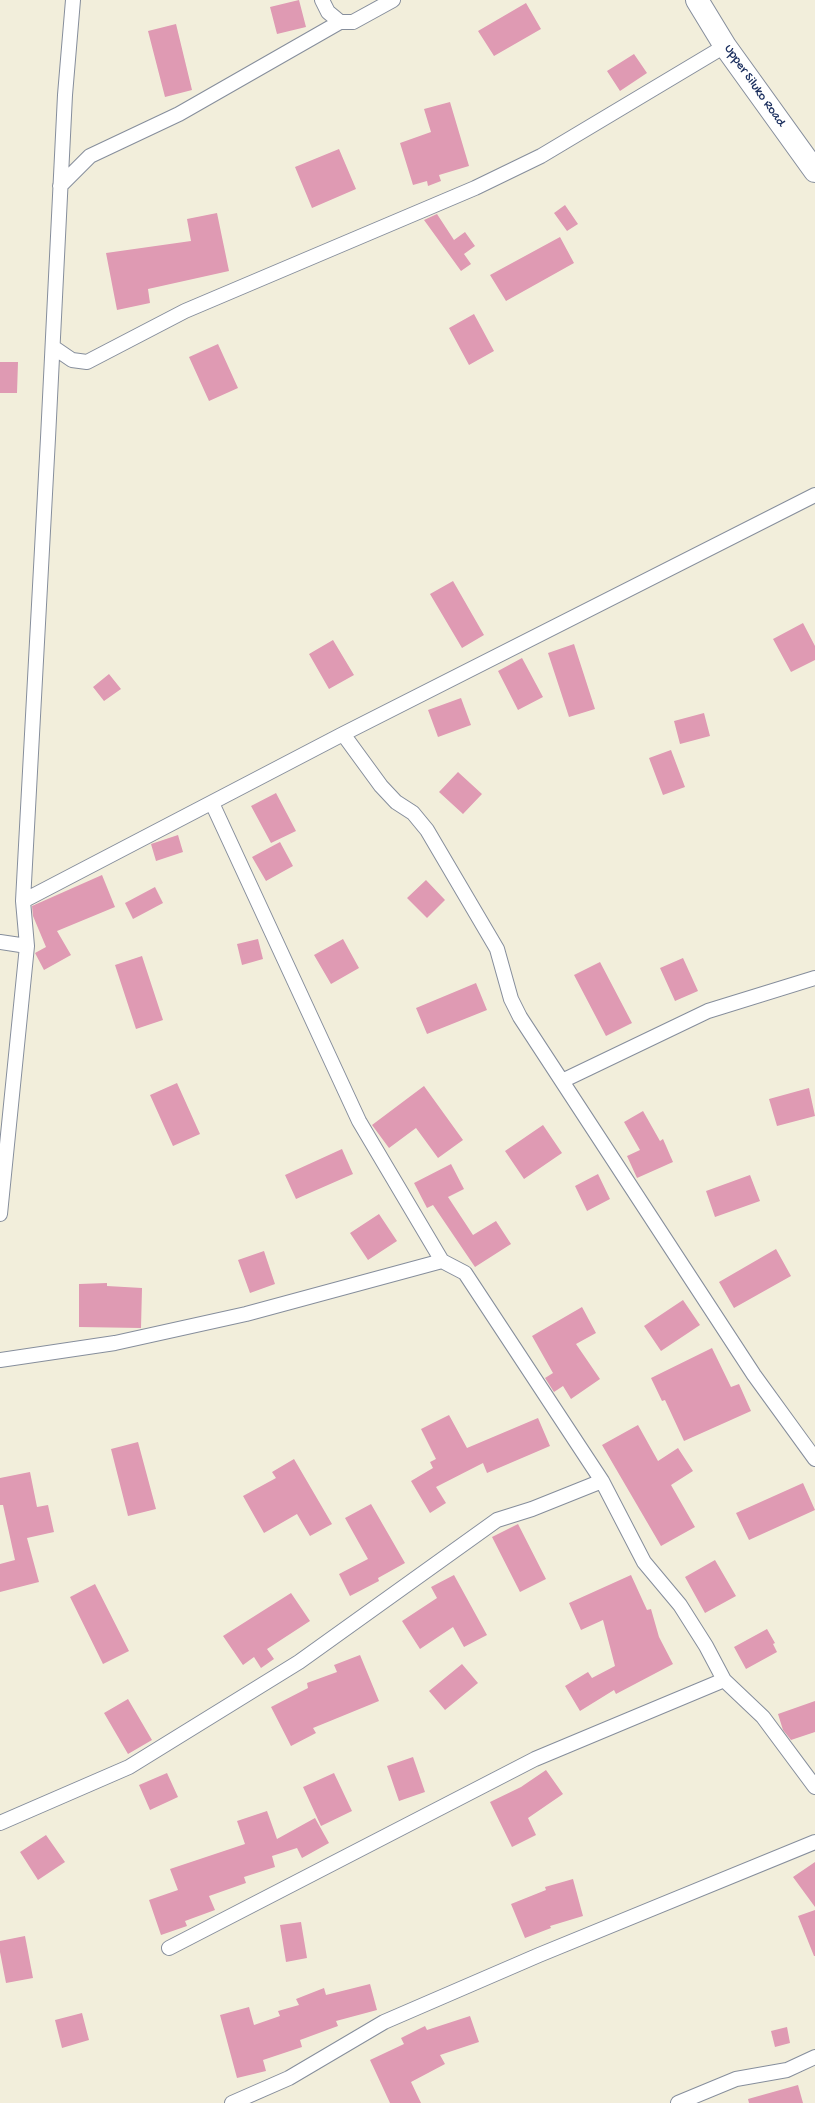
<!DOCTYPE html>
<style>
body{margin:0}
canvas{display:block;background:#f2eedb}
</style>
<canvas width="815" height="2103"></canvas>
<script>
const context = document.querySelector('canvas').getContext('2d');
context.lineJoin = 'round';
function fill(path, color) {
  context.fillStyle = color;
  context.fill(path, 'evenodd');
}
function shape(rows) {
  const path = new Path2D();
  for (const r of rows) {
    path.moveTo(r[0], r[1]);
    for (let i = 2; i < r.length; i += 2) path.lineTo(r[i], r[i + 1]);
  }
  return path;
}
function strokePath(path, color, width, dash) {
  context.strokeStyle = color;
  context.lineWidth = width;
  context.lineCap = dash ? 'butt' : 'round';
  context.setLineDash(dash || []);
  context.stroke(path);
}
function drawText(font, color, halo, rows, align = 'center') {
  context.font = font + ' "Gochi Hand",sans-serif';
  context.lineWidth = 4;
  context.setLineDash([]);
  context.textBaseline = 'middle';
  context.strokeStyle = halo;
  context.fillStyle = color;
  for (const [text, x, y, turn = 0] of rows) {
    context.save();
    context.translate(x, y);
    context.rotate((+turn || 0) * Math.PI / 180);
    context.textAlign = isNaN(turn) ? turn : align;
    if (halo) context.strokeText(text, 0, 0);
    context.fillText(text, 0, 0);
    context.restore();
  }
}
fill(shape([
 [299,0,306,27,277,34,270,7],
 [526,3,541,29,494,56,478,31],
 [176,24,192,90,165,97,148,31],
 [634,54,647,73,620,91,607,71],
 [450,102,469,166,439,175,441,181,428,186,427,181,413,185,400,143,431,132,424,109],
 [339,149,356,189,312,208,295,167],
 [565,205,578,224,567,231,554,213],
 [217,213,229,271,148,289,150,303,117,310,106,253,191,241,187,219],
 [437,214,454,240,465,232,475,246,464,254,471,264,461,271,424,220],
 [560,237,574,263,506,301,490,275],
 [474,314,494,351,469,365,449,328],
 [218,344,238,388,209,401,189,357],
 [0,362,18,362,17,393,0,393],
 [453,581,484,635,462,648,430,594],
 [803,623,815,646,815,660,791,672,773,639],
 [333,640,354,675,329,689,309,654],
 [574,644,595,709,569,717,548,653],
 [522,658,543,697,518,710,498,671],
 [109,674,121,689,104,701,93,687],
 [461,698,471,725,438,737,428,710],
 [704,713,710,736,680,744,674,721],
 [671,750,685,787,663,795,649,758],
 [458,772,482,794,463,814,439,792],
 [276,793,296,831,271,843,251,806],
 [178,835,183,852,156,861,151,844],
 [280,842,293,866,266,881,252,857],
 [102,875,115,907,57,931,71,955,44,970,35,953,46,947,33,916,32,906],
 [426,880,445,900,427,918,407,898],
 [155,887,163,903,133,919,125,903],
 [258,939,263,959,242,965,237,944],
 [343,939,359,968,331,984,314,955],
 [142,956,163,1020,136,1029,115,965],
 [683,958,698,991,675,1001,660,968],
 [600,962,632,1023,606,1036,574,975],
 [476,983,487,1010,427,1034,416,1008],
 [177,1083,200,1134,173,1146,150,1095],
 [424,1086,463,1140,438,1158,416,1128,389,1148,372,1125],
 [809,1088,815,1116,777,1126,769,1099],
 [643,1111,660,1141,663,1139,673,1162,637,1178,627,1156,640,1150,624,1122],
 [543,1125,562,1153,524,1179,505,1151],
 [342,1149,353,1174,296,1199,285,1175],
 [451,1164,464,1189,448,1197,473,1235,496,1221,511,1244,475,1267,433,1205,427,1208,414,1183],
 [598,1174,610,1199,587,1211,575,1186],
 [750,1175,760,1201,715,1217,706,1191],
 [379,1214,397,1241,368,1260,350,1233],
 [776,1249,791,1276,734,1308,719,1282],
 [264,1251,275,1284,250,1293,238,1260],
 [107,1283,107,1286,142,1288,141,1328,79,1327,79,1284],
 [683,1300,700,1325,661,1351,644,1326],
 [582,1307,596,1333,576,1344,600,1379,571,1399,563,1386,554,1392,545,1378,553,1373,532,1336],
 [712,1348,731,1387,739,1384,751,1411,684,1441,665,1400,662,1401,651,1378],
 [449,1415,467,1448,538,1418,550,1446,487,1473,483,1463,436,1487,446,1503,430,1513,411,1481,433,1468,430,1462,436,1459,421,1429],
 [638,1425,658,1461,678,1448,693,1471,671,1485,695,1527,661,1546,602,1445],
 [138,1442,156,1509,128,1516,111,1449],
 [294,1459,332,1524,310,1536,297,1514,264,1533,243,1496,276,1478,272,1472],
 [30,1472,37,1507,48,1505,54,1532,27,1538,39,1582,0,1592,0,1564,15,1560,3,1505,0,1505,0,1478],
 [803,1483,815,1510,749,1540,736,1513],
 [371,1504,405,1563,378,1578,379,1581,350,1596,339,1574,368,1559,345,1518],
 [518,1524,546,1579,520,1592,492,1537],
 [715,1560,736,1596,705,1613,685,1577],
 [454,1575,487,1635,464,1647,453,1627,420,1649,402,1621,437,1598,431,1587],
 [631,1575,647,1610,651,1609,659,1637,673,1664,616,1694,614,1690,580,1711,565,1686,588,1672,592,1678,615,1666,603,1620,581,1630,569,1603],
 [95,1584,129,1651,103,1664,70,1597],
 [291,1593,310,1621,267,1649,274,1659,261,1668,254,1657,243,1665,223,1636],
 [767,1629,775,1643,773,1644,777,1652,746,1669,734,1647],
 [360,1655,379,1701,313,1728,316,1733,291,1746,271,1707,308,1688,307,1683,337,1672,334,1665],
 [462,1664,478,1683,445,1710,429,1691],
 [128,1699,152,1740,128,1754,104,1713],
 [815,1701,815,1732,791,1740,783,1730,778,1714],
 [413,1757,425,1792,399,1801,387,1766],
 [546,1770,563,1794,528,1818,536,1835,512,1847,490,1802,521,1787],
 [167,1773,178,1797,150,1810,139,1785],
 [334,1773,352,1811,321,1826,303,1787],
 [267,1811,277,1839,315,1818,329,1843,302,1858,297,1848,272,1856,275,1867,244,1877,246,1883,209,1896,215,1910,185,1921,187,1926,161,1935,149,1900,178,1890,170,1869,245,1844,237,1821],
 [46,1835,65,1862,38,1880,20,1852],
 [815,1862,815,1907,793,1877],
 [573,1879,583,1916,550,1926,551,1928,525,1938,511,1904,546,1890,545,1887],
 [815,1910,815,1956,814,1956,798,1916],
 [301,1922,307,1958,286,1962,280,1925],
 [25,1936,33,1978,6,1983,0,1952,0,1941],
 [370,1984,377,2010,336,2021,338,2026,300,2040,302,2047,263,2060,266,2071,237,2078,220,2015,249,2007,254,2025,280,2016,278,2011,299,2005,296,1999,324,1988,326,1995],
 [82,2013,89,2040,62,2048,55,2020],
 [470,2016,479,2042,440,2055,445,2064,411,2082,421,2103,390,2103,370,2060,404,2044,401,2038,425,2026,427,2030],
 [787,2027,790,2043,775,2047,771,2031],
 [798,2085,803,2103,749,2103,748,2099]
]), '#df9ab3');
const street = shape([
 [322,0,328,12,340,22,353,22,393,0],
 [60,186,90,156,179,114,340,22],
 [53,347,72,360,87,362,185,311,475,188,541,156,725,46],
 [343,734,381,786,396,802,413,813,427,830,497,949,511,999,520,1017,754,1375,815,1459],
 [212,803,359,1121,442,1261],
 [23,901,343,734,815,495],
 [0,942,27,946],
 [562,1081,708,1011,815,978],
 [0,1214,27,946,23,901,48,438,65,95,73,0],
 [0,1360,115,1343,246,1314,442,1261,465,1273,602,1481,644,1562,680,1605,706,1646,724,1680,763,1717,815,1787],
 [0,1823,129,1767,299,1662,497,1520,532,1509,602,1481],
 [169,1948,535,1759,724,1680],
 [232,2103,289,2078,384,2022,539,1955,815,1842],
 [678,2103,736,2079,787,2070,815,2057]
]);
const primary = shape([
 [697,0,725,46,815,171]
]);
strokePath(street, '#868e9c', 16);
strokePath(primary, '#868e9c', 24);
strokePath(street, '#fff', 14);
strokePath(primary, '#fff', 22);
drawText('13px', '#1b2f5e', '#fff', [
 ["Upper Siluko Road",754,86,55]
]);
</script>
